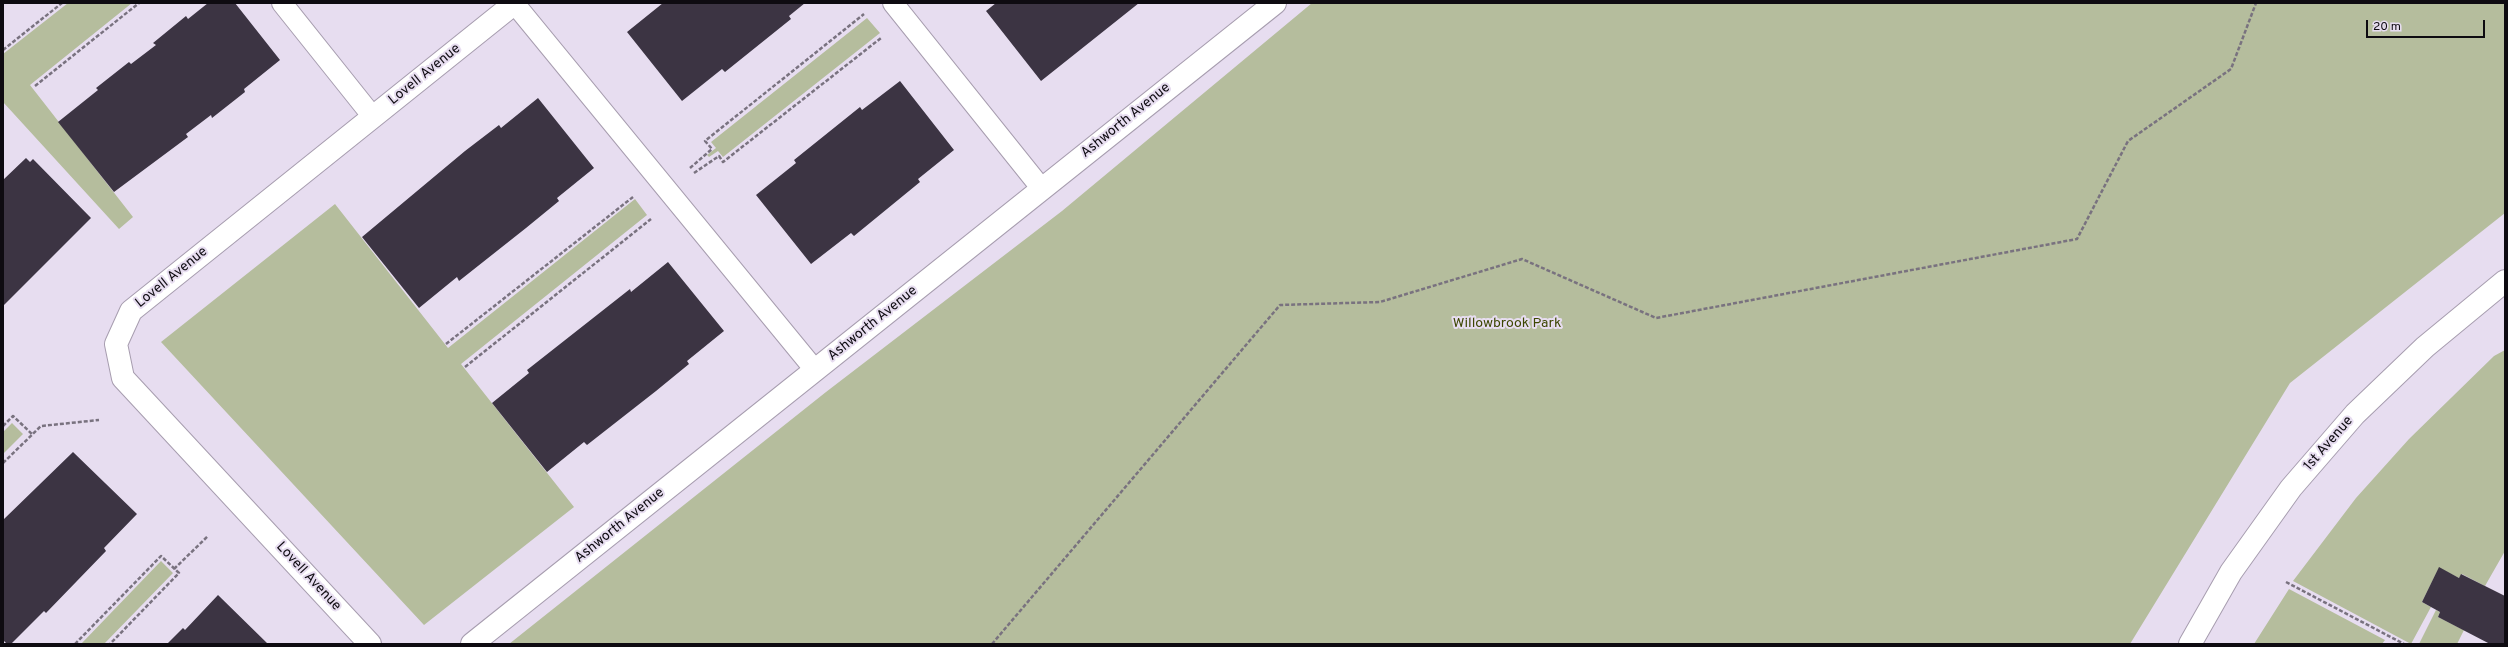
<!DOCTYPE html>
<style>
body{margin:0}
#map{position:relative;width:2508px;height:647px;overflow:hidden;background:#e7ddf0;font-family:Overpass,sans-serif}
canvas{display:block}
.frame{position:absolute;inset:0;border:4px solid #0e0b11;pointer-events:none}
.scale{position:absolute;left:2366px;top:20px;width:119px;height:18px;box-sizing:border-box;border:2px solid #0e0b11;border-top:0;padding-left:5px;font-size:12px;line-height:14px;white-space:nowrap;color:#0e0b11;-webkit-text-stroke:3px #e7ddf0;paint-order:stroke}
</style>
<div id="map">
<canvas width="2508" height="647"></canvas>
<div class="frame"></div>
<div class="scale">20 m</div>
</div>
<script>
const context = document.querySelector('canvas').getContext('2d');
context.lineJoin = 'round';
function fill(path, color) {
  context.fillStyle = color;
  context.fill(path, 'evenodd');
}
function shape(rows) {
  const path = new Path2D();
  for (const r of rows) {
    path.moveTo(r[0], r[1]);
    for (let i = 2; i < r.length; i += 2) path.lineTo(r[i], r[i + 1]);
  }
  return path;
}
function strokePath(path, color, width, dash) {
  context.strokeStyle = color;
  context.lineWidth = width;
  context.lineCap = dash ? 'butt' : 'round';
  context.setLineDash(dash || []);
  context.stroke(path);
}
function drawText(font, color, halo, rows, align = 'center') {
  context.font = font + ' Overpass,sans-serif';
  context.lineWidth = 4;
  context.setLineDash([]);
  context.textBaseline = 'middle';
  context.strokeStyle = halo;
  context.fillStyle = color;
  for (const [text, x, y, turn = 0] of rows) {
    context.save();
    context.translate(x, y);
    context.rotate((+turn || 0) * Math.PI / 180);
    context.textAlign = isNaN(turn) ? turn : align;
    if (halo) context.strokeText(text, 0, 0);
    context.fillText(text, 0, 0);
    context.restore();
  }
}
fill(shape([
 [68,3,132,3,30,85,133,217,119,229,3,102,3,54],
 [1312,3,2505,3,2505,213,2290,383,2130,644,509,644,826,392,1062,211],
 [867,18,880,33,723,157,718,151,709,157,707,155,716,148,711,142],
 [635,199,647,215,461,364,574,507,424,625,161,342,335,204,448,348],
 [2505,350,2505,551,2485,586,2462,574,2459,578,2439,568,2422,602,2431,607,2411,644,2293,581,2356,498,2409,439,2494,356],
 [12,423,23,434,3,454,3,432],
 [161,561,173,573,104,644,81,644],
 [2289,589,2385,640,2382,644,2254,644],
 [2436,610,2440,612,2438,617,2464,630,2457,644,2419,644]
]), '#b5bd9d');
fill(shape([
 [208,3,235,3,280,60,244,89,245,92,212,118,211,115,186,134,188,137,114,192,58,122,98,90,96,88,129,62,131,64,156,45,153,43,186,16,188,19],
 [663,3,805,3,789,16,791,19,725,72,722,69,682,101,627,32],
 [996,3,1139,3,1041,81,986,11],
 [900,81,954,150,918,179,920,182,854,236,851,233,811,264,756,195,796,163,794,160,860,107,862,110],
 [538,98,594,168,557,198,559,201,526,228,459,281,457,277,419,308,362,237,465,151,499,125,501,128],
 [26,158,30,162,33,159,91,218,3,306,3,180],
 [668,262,724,331,687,361,689,364,656,391,587,445,584,442,547,472,492,403,529,373,527,370,630,289,631,292],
 [73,452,137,514,104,548,106,551,46,613,44,611,11,644,7,644,3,640,3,520],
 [2439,567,2459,578,2461,574,2505,596,2505,644,2490,644,2438,617,2440,612,2422,602],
 [218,595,268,644,167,644,183,628,185,630]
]), '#3c3443');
const service = shape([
 [282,3,373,117],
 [514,3,815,370],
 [893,3,1042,189]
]);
const minor = shape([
 [370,644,123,378,116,344,131,311,515,3],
 [472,644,1275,3],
 [2190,644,2231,572,2291,488,2355,414,2425,347,2505,281]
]);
strokePath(service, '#a79daf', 22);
strokePath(minor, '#a79daf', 24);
strokePath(shape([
 [3,50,62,3],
 [35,86,139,3],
 [690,168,712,149,705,141,864,14],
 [694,173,719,156,723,162,881,38],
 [446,344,633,197],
 [465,367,651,219],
 [3,426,13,416,32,434],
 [3,463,41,426,99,420],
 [174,569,208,536],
 [2286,582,2404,644],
 [75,644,161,556,179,573,110,644],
 [992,644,1280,305,1380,302,1522,259,1656,318,2077,239,2128,141,2231,69,2256,3]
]), '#79727f', 2.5, [4, 2]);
strokePath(service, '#fff', 20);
strokePath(minor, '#fff', 22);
drawText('14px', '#0e0b11', '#e7ddf0', [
 ["Lovell Avenue",425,75,-39],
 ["Ashworth Avenue",1126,121,-39],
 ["Lovell Avenue",172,278,-39],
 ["Ashworth Avenue",873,324,-39],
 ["1st Avenue",2329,444,-49],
 ["Ashworth Avenue",620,526,-39],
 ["Lovell Avenue",308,577,47]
]);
drawText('14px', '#3c4600', '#e7ddf0', [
 ["Willowbrook Park",1507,324]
]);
</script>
